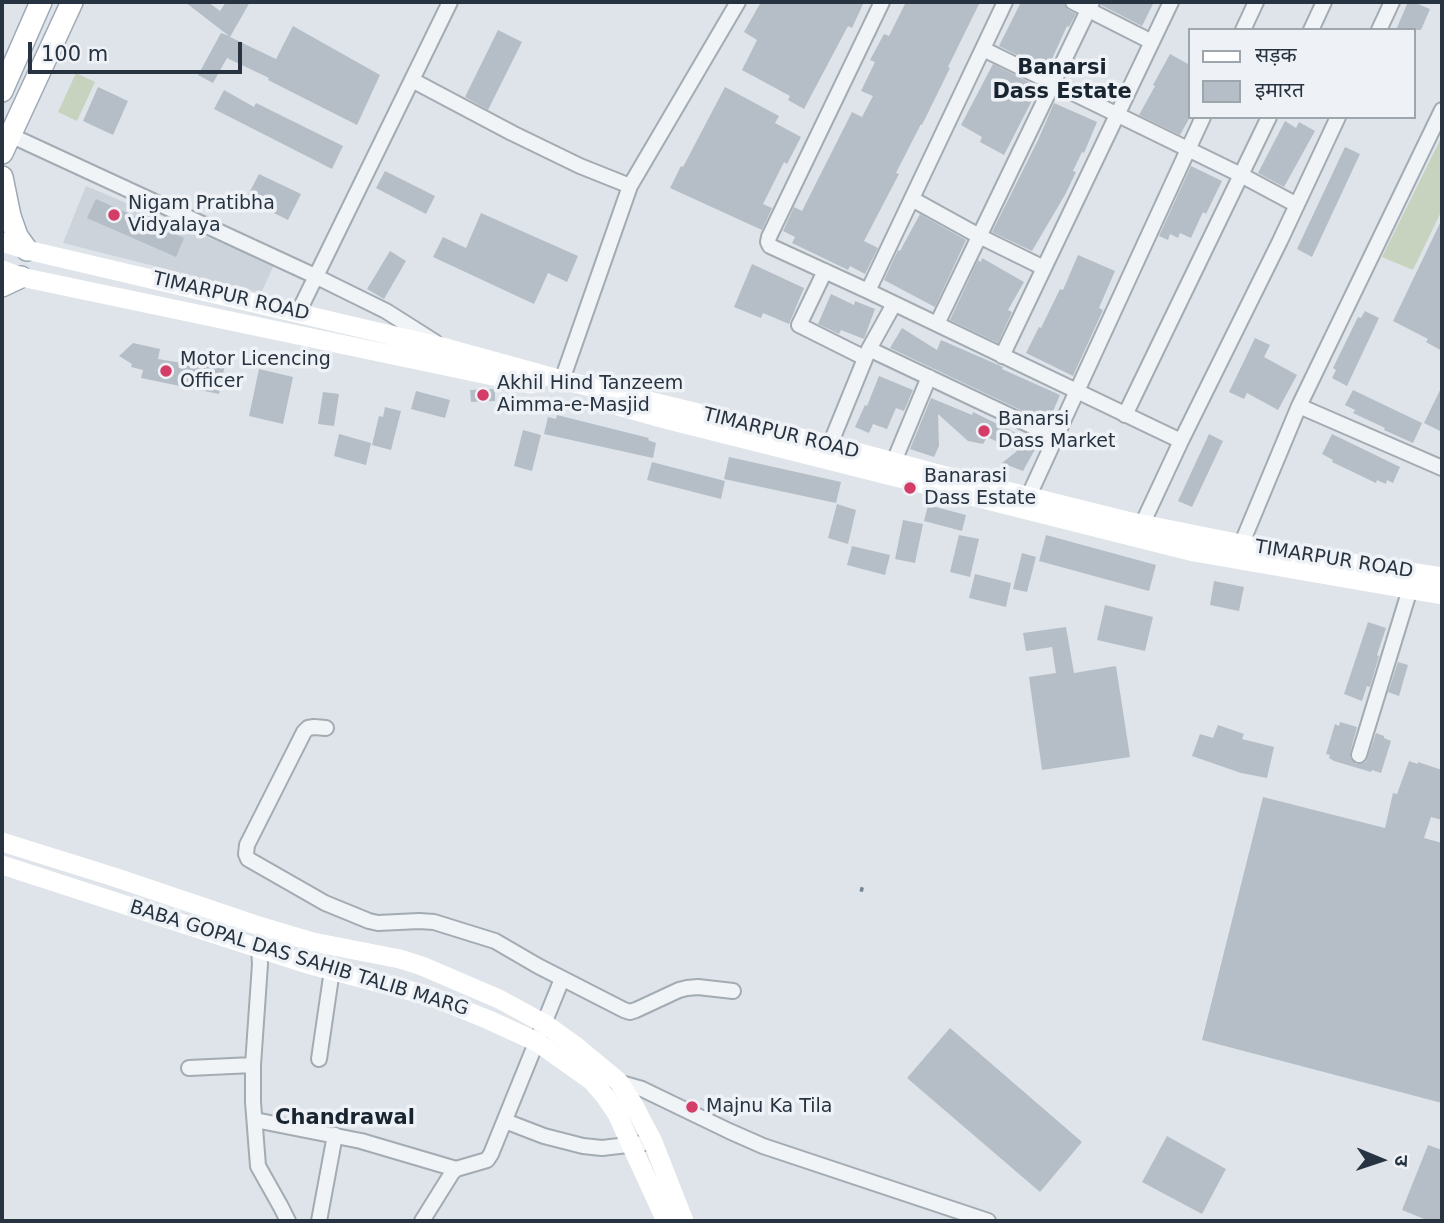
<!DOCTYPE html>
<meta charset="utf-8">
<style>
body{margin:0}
#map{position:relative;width:1444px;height:1223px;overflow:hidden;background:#dee4e9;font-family:"DejaVu Sans","Noto Sans Devanagari",sans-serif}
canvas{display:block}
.frame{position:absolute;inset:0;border:4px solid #273340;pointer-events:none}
.legend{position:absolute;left:1188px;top:28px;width:228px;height:91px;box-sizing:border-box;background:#eef2f6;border:2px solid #9ea6ad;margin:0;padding:9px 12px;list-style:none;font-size:21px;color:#273340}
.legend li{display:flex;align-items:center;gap:14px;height:35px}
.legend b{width:35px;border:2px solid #9ea6ad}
.north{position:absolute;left:1346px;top:1125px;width:70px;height:70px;-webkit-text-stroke:5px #eef2f6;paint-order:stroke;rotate:92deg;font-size:19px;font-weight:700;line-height:28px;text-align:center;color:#273340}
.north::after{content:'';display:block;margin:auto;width:24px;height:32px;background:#273340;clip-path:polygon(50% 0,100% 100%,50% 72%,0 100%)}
.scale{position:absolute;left:28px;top:42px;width:214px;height:32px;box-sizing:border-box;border:4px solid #273340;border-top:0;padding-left:9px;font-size:21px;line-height:24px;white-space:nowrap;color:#273340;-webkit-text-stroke:5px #eef2f6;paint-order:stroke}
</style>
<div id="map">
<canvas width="1444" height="1223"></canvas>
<div class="frame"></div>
<ul class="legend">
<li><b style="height:9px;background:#fff"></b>सड़क</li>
<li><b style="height:19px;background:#b5bec6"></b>इमारत</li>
</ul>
<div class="north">उ</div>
<div class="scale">100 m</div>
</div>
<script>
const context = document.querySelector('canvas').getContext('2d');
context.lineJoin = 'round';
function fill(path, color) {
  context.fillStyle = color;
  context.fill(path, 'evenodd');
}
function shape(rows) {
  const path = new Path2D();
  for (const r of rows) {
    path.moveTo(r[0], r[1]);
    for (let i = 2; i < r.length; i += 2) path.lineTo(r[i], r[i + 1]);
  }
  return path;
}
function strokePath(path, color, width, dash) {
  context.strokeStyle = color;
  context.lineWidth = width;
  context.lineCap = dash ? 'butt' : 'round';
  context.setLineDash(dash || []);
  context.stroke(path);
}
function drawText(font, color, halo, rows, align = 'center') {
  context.font = font + ' "DejaVu Sans",sans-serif';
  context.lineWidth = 7;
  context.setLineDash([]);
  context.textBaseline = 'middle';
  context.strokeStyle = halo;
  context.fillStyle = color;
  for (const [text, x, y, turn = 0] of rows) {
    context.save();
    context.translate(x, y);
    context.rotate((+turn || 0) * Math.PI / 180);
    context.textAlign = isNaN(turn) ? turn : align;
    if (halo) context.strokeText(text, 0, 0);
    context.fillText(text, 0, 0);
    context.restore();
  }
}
fill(shape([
 [86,186,274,265,261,293,63,243]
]), '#ccd3db');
fill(shape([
 [76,73,95,82,77,121,58,112],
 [1442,136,1442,210,1413,270,1382,257]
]), '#c7d3bf');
fill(shape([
 [185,2,208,2,220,11,226,2,250,2,230,37,276,59,293,26,380,75,357,125,268,80,269,78,227,58,213,83,198,75,221,33,229,36],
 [761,2,864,2,852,28,848,26,804,109,788,100,790,96,742,70,757,40,744,32],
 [906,2,980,2,948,67,950,68,922,125,921,124,896,173,899,174,864,241,878,248,865,274,850,266,848,270,792,243,795,237,783,231,794,207,802,211,852,112,862,117,873,96,861,91,875,62,870,60,884,34,889,36],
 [1021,2,1060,2,1064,4,1068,10,1076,14,1069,27,1067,26,1047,70,999,46],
 [1102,2,1154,2,1142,26,1101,5],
 [1408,2,1413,2,1430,9,1421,30,1396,30],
 [498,30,522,42,488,110,465,97],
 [1170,54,1190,65,1190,117,1180,135,1139,115,1155,86,1153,85],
 [993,64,1039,87,1004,155,980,142,982,137,961,125],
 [98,87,128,101,113,135,83,121],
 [725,87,779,116,775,123,801,137,787,164,784,162,763,204,772,208,762,230,670,188,681,166,683,167],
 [224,90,254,107,256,103,343,146,332,169,214,109],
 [1054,103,1097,122,1084,153,1082,152,1073,171,1076,172,1066,193,1032,251,992,232,1038,140],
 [1285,121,1296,128,1299,122,1315,131,1284,187,1258,173],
 [1345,147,1360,154,1312,257,1297,249],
 [1191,166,1222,181,1206,214,1203,212,1191,238,1180,233,1178,238,1170,234,1168,240,1159,236],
 [385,171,435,196,426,214,376,188],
 [259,174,301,194,288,220,274,213,277,208,248,195],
 [96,199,184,238,176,257,87,218],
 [481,213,578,256,567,282,548,273,534,304,433,257,443,237,466,248],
 [920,214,966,240,935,307,884,280,898,250,900,251],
 [1442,219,1442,351,1426,342,1428,339,1393,321],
 [390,251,406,261,384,299,367,289],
 [1078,255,1115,271,1099,308,1103,310,1073,376,1026,353,1039,327,1041,328,1060,289,1063,290],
 [982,258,1024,282,1008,310,1012,312,998,343,950,320,978,260,981,262],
 [752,264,804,288,789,324,763,313,761,318,734,307],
 [831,294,854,305,855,301,875,309,864,339,841,330,839,334,818,324],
 [1365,311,1379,318,1347,386,1332,378,1336,370,1333,368,1358,317,1361,318],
 [902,328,937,350,941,340,1003,367,1002,369,1060,395,1048,423,890,348],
 [1255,338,1270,345,1264,357,1297,375,1278,410,1247,393,1244,399,1229,392],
 [133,343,160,349,158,359,182,363,185,351,226,359,219,394,141,378,143,370,131,367,132,364,119,356],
 [259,369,293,377,283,424,249,416],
 [879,376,913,390,904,411,896,408,887,429,873,424,869,433,855,427,865,405,867,406],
 [1442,386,1442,432,1424,423],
 [495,389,495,401,471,402,470,390],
 [1353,390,1422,423,1413,443,1384,430,1385,428,1353,413,1355,410,1345,405],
 [416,391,450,400,445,418,411,409],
 [323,392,339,394,334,426,318,424],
 [931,398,972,415,973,412,1038,444,1023,471,1002,463,1017,451,987,437,983,444,968,441,938,414,939,446,934,457,910,449],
 [385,407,401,411,391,450,372,445,379,416,383,417],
 [557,415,649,438,648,440,656,443,653,458,544,434,548,417,556,419],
 [523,430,541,435,532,471,514,466],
 [339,434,371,443,366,465,334,456],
 [1209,434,1223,441,1192,507,1178,501],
 [1332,434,1400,467,1393,483,1387,480,1386,484,1377,480,1376,483,1332,462,1333,460,1322,454],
 [729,457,841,482,836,503,724,479],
 [652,462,725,481,721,499,647,480],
 [837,504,856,510,848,544,828,538],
 [928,505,966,515,962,531,924,521],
 [903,520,923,524,915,563,895,559],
 [959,535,979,539,970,577,950,572],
 [1046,535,1156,565,1149,591,1039,561],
 [852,546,890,555,885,575,847,565],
 [1022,553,1036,557,1027,592,1013,589],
 [975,574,1011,583,1006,607,969,598],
 [1214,581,1244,587,1239,611,1210,605],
 [1105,605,1153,617,1145,651,1097,640],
 [1368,622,1386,628,1377,655,1379,656,1370,687,1367,686,1362,701,1344,694],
 [1066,627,1074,673,1116,666,1130,757,1042,770,1029,677,1056,673,1052,647,1026,651,1023,633],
 [1398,662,1408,665,1399,696,1388,692],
 [1340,722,1357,727,1350,753,1350,758,1356,764,1360,764,1366,762,1376,733,1384,736,1384,738,1391,741,1381,773,1372,770,1371,772,1334,761,1329,758,1330,755,1326,754,1335,724,1339,726],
 [1218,725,1244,734,1242,739,1274,747,1267,778,1241,773,1192,756,1200,734,1213,738],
 [1409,761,1418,764,1418,762,1442,770,1442,820,1431,817,1424,838,1442,843,1442,1103,1202,1040,1263,797,1385,828,1393,793,1397,794],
 [950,1028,1082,1142,1040,1192,907,1078],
 [1167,1136,1226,1169,1202,1214,1142,1182],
 [1428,1145,1442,1150,1442,1221,1429,1221,1402,1210]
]), '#b5bec6');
const street = shape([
 [882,2,769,237,768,242,770,246,868,291,1181,441],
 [1073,2,1152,42],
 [1243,30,1256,2],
 [1311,30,1324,2],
 [1379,30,1392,2],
 [983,49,1241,175,1297,205],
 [412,80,512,133,580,166,630,186],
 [10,135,315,276,386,311,435,342],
 [912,199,979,236,1044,268],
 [825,271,799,325,865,358],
 [868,291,1005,2],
 [298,313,450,2],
 [937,324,1092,2],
 [869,349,1055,437],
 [1002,356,1171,2],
 [562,380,630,186,738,2],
 [1299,406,1442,468],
 [1125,415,1269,117],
 [827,452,869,349,894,304],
 [890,471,929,377],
 [1025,504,1203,117],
 [1139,531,1181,441,1280,241,1338,117],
 [1239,550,1299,406,1442,110],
 [326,728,314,727,308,728,304,732,247,845,246,854,248,859,325,903,369,921,378,923,419,921,434,922,495,941,538,966,624,1010,630,1012,636,1010,679,990,687,988,698,987,733,991],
 [1359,755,1410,589],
 [259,949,260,964,253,1065,253,1102,258,1166,281,1207,288,1221],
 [319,1059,332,970],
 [189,1068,253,1065],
 [614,1081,642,1089,729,1131,763,1146,988,1221],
 [255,1120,361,1141,456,1169],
 [505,1121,544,1136,583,1146,602,1148,653,1142],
 [319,1221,335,1135],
 [422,1221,452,1173,456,1169,487,1160,491,1154,562,979]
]);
const primary = shape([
 [2,91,41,2],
 [2,153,72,2],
 [2,177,10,216,17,236,27,250],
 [2,286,21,277]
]);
strokePath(street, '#a3abb3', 18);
strokePath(primary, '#9daab5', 24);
strokePath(street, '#f1f4f7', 14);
strokePath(shape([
 [2,242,27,250,442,347,562,380,830,445,942,475,1127,521,1286,553,1442,577],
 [2,270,21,277,531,384],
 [618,406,669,420,1194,552,1442,595],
 [2,842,114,877,256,925,313,942,400,959,422,966,499,999,545,1024,577,1047,618,1081,633,1104,653,1142,684,1221],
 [2,865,307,964,430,996,489,1020,537,1042,592,1081,604,1095,617,1114,666,1221]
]), '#fff', 19);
strokePath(primary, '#fff', 21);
strokePath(shape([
 [860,889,868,891]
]), '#778593', 4.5, [3.5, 7]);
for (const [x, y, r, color] of [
 [114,215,7,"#d43d67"],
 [166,371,7,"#d43d67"],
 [483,395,7,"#d43d67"],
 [984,431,7,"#d43d67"],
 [910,488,7,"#d43d67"],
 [692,1107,7,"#d43d67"]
]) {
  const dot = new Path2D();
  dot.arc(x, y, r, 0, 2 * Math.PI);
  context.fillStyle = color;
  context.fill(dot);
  strokePath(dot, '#eef2f6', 2.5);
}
drawText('19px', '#273340', '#eef2f6', [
 ["Nigam Pratibha",128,204],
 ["Vidyalaya",128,226],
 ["Motor Licencing",180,360],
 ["Officer",180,382],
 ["Akhil Hind Tanzeem",497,384],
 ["Aimma-e-Masjid",497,406],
 ["Banarsi",998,420],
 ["Dass Market",998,442],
 ["Banarasi",924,477],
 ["Dass Estate",924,499],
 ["Majnu Ka Tila",706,1107]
], 'left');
drawText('19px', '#273340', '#eef2f6', [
 ["TIMARPUR ROAD",231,297,13],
 ["TIMARPUR ROAD",781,434,14],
 ["TIMARPUR ROAD",1334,560,9],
 ["BABA GOPAL DAS SAHIB TALIB MARG",299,959,17]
]);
drawText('bold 21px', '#192431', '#eef2f6', [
 ["Banarsi",1062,69],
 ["Dass Estate",1062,93],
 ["Chandrawal",345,1119]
]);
</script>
